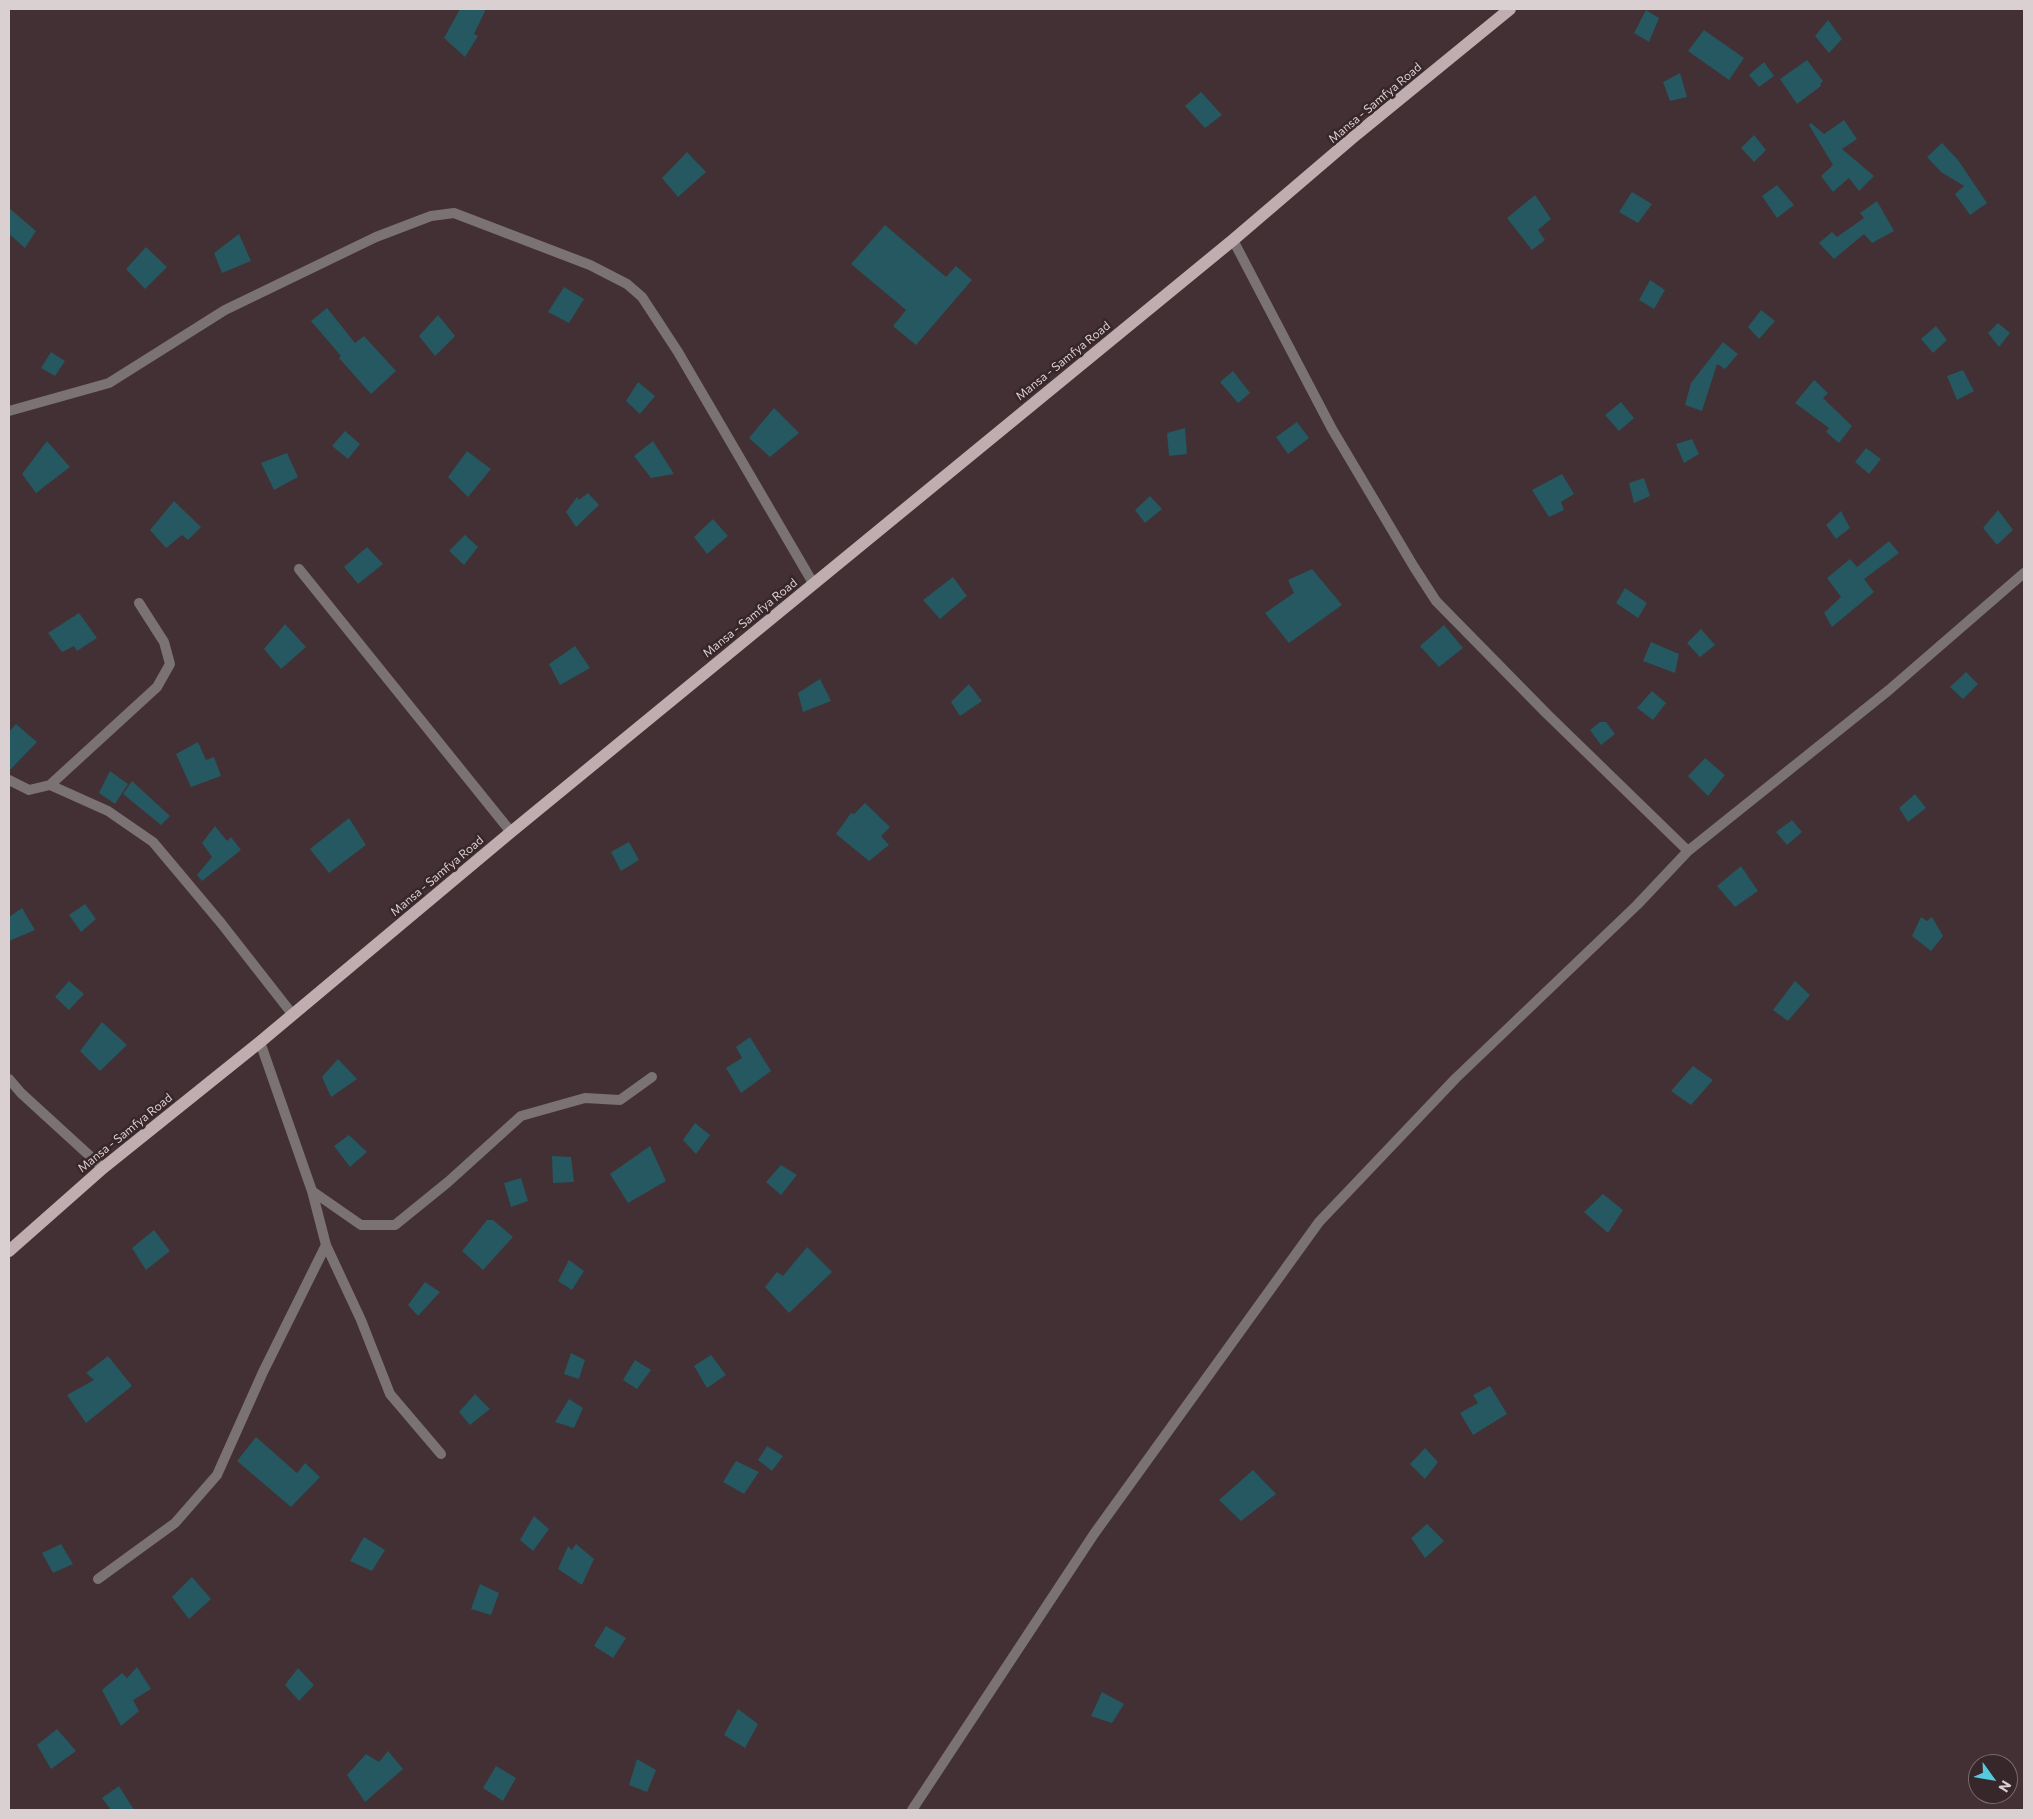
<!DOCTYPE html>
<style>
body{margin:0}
#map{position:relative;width:2033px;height:1819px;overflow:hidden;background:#423034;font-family:Commissioner,sans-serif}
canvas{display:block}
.frame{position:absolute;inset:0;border:10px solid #dacfd1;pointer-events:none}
.north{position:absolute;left:1968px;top:1754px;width:50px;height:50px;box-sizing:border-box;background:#37262a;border:1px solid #786a6d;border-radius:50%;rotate:122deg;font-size:14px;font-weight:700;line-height:20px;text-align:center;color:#dacfd1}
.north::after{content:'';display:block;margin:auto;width:18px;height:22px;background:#54cadd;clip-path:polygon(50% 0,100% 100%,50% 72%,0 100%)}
</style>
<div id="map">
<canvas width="2033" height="1819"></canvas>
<div class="frame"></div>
<div class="north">N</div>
</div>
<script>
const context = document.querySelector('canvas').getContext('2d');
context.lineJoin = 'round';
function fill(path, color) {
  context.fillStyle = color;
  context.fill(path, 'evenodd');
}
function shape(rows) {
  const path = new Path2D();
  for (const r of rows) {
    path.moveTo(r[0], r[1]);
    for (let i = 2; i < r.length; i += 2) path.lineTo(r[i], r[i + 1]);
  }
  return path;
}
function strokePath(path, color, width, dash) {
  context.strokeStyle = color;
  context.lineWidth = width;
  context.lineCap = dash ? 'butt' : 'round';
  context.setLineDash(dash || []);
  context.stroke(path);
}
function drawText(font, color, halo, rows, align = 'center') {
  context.font = font + ' Commissioner,sans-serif';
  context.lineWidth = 5;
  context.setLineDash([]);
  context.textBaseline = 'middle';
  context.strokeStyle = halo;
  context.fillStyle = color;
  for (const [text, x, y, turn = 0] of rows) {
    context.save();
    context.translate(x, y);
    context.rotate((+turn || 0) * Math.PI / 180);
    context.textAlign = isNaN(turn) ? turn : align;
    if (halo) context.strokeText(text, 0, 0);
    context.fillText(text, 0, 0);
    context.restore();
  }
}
fill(shape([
 [460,9,486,9,474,34,478,36,465,57,444,38],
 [1646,10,1659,18,1649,42,1634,33],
 [1828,20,1842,39,1829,53,1815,36],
 [1704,30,1744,58,1729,80,1688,51],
 [1807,60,1823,81,1820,84,1821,86,1797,104,1780,79],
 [1764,62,1774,76,1759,87,1749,75],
 [1680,73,1687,97,1670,101,1663,82],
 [1201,92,1222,115,1205,128,1185,106],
 [1844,120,1857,139,1842,149,1874,176,1859,191,1849,178,1833,192,1821,176,1833,165,1809,125,1811,123,1824,134],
 [1754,135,1766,150,1754,162,1741,148],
 [1942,143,1958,160,1987,203,1970,215,1955,194,1964,186,1941,172,1927,157],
 [687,152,706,172,678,197,662,178],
 [1777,185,1794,205,1777,218,1762,196],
 [1632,192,1652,204,1638,223,1619,212],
 [1535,195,1551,219,1538,230,1545,240,1532,250,1507,218],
 [1877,201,1894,231,1872,243,1864,234,1834,259,1819,243,1832,232,1837,237,1864,218,1860,213],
 [9,208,36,231,25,248,9,234],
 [885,225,946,277,956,266,972,280,916,345,893,326,906,310,851,264],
 [239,234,251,261,222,273,214,253],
 [146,247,167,267,145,289,126,269],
 [1650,280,1665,290,1654,309,1639,300],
 [564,287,584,299,569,323,548,312],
 [327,308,355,343,364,336,396,371,371,394,339,358,341,356,311,321],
 [1761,310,1775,321,1759,339,1748,327],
 [438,315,455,336,435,356,419,336],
 [1998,323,2010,333,1999,347,1988,333],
 [1936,326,1947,340,1933,353,1921,339],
 [1723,342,1738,354,1725,369,1717,364,1702,411,1685,405,1691,383],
 [51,352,65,361,55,376,41,368],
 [1963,370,1974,391,1957,400,1947,376],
 [1233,371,1250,393,1238,403,1220,382],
 [1814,380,1828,393,1823,398,1852,426,1839,443,1826,432,1829,428,1795,403],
 [638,382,655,396,640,414,626,401],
 [1621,402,1634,418,1619,431,1605,415],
 [774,408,799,433,770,457,749,438],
 [1297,422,1309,438,1288,454,1276,437],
 [1185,428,1187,454,1169,456,1167,433],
 [345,431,360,444,348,459,332,446],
 [1692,439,1699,454,1684,463,1676,444],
 [47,441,70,467,36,493,22,474],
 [653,441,674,474,651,478,634,456],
 [1866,448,1881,459,1869,474,1855,462],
 [467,451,491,469,468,497,448,477],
 [287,453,298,477,274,490,261,463],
 [1562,474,1574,494,1561,502,1564,510,1549,517,1532,490],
 [1644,478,1650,496,1634,503,1629,483],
 [588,493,599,505,576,527,566,512,577,497,579,500],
 [1150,496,1162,509,1145,523,1135,510],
 [174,501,201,527,188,540,182,535,166,548,150,530],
 [1998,510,2013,530,1997,545,1983,528],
 [1841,511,1850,528,1836,539,1826,525],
 [713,519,728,536,707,554,694,537],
 [465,535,478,547,464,565,449,551],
 [1889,541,1899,553,1864,579,1874,592,1832,627,1824,613,1841,597,1827,578,1850,559,1857,567],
 [367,547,383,564,358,584,344,567],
 [1312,569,1342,605,1289,643,1265,613,1294,593,1288,580],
 [953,577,967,596,940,619,923,600],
 [1625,588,1647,603,1638,618,1616,603],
 [79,613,97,638,77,651,74,646,62,652,48,633],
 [285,624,306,647,281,669,264,649],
 [1444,625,1463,648,1439,667,1420,646],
 [1701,629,1715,645,1700,657,1687,643],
 [1651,642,1679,654,1675,673,1643,661],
 [575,646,590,668,560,685,549,664],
 [1966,672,1978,684,1963,699,1950,687],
 [820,679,831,701,803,712,798,693],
 [969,684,982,701,960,716,951,702],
 [1652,691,1666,703,1653,720,1637,708],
 [1600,722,1606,722,1615,734,1601,745,1590,730],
 [16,724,37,742,9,771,9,732],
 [198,742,206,760,214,757,221,776,191,787,176,754],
 [1705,758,1725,775,1708,796,1688,776],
 [110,771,128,784,115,804,99,793],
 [132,781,170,816,161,825,123,794],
 [1915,794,1926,808,1908,822,1899,808],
 [865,803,890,827,881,836,889,845,869,861,836,834,851,813,854,814],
 [349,818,366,845,329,873,310,849],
 [1792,820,1802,832,1787,845,1776,832],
 [215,826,227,841,231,837,241,850,202,881,197,875,212,857,202,843],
 [629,842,639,860,621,871,611,852],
 [1741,866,1758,891,1735,907,1717,886],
 [85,904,96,919,81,932,69,915],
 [22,908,35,930,9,941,9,917],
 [1921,917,1927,921,1932,917,1943,936,1931,951,1912,936],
 [69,981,84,994,69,1010,55,997],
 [1795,981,1810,995,1788,1021,1773,1010],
 [102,1022,127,1045,100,1071,80,1051],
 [750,1037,771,1071,741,1093,726,1068,742,1058,736,1047],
 [338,1059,357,1079,331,1097,322,1077],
 [1693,1066,1713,1080,1691,1105,1671,1091],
 [695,1123,710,1135,696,1154,683,1140],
 [349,1135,367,1152,350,1167,334,1146],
 [650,1146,666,1181,628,1203,610,1174],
 [552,1156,571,1157,574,1182,553,1183],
 [781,1165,797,1175,781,1195,766,1182],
 [521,1178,528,1201,511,1207,504,1183],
 [1603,1194,1623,1210,1608,1233,1584,1212],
 [487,1220,493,1220,513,1237,483,1270,462,1251],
 [154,1230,170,1251,146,1270,132,1248],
 [807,1247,832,1272,789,1313,765,1287,777,1272,783,1276],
 [569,1260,584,1271,572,1290,558,1281],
 [425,1282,440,1292,418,1316,408,1305],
 [571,1353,585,1360,579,1379,564,1374],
 [711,1355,726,1375,707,1388,694,1366],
 [108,1356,132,1386,86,1423,67,1395,94,1380,86,1373],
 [635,1360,651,1370,637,1389,623,1380],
 [1490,1386,1507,1414,1473,1435,1460,1413,1478,1403,1473,1395],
 [475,1394,490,1409,470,1425,459,1412],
 [569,1399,583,1408,574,1428,555,1422],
 [256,1437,297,1473,305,1463,320,1477,291,1507,237,1461],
 [767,1446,783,1456,772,1471,758,1460],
 [1425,1448,1438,1462,1425,1479,1410,1464],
 [736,1461,759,1472,744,1494,723,1482],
 [1253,1470,1276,1494,1241,1521,1219,1500],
 [534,1516,549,1529,533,1551,520,1540],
 [1427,1524,1444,1541,1425,1558,1411,1538],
 [364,1537,385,1550,372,1571,350,1561],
 [61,1544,73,1564,53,1573,42,1553],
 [576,1544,594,1559,582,1585,558,1569,568,1546,572,1550],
 [192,1577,211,1599,189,1619,172,1597],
 [480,1584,499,1593,491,1615,471,1609],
 [606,1626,626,1638,613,1658,594,1646],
 [137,1667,151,1689,133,1700,139,1711,121,1726,102,1690,122,1673,127,1678],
 [298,1668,314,1685,299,1701,285,1685],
 [1102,1692,1124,1704,1112,1723,1091,1716],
 [738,1709,758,1724,745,1748,724,1735],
 [57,1729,76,1751,51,1769,37,1745],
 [388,1751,403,1769,365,1802,347,1775,366,1754,379,1762],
 [637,1759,656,1770,647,1792,629,1785],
 [496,1766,516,1778,503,1801,483,1788],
 [119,1786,134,1810,111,1810,102,1798]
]), '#255860');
strokePath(shape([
 [1233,240,1332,429,1414,567,1436,601,1547,714,1688,851],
 [9,411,109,383,225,310,376,237,431,216,454,213,590,265,627,284,642,297,678,352,813,583],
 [299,569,511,832],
 [9,780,29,790,50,785,108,811,153,842,221,923,293,1015],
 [50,785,157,687,170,664,164,642,139,603],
 [260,1042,312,1191,326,1245,361,1320,390,1394,441,1454],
 [9,1079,21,1093,103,1168],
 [312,1191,361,1225,395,1225,448,1182,521,1116,585,1098,620,1100,652,1077],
 [98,1579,175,1523,217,1475,263,1372,326,1245],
 [912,1810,1094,1534,1319,1222,1456,1078,1637,905,1688,851,1889,690,2024,573]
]), '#7b7273', 10);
strokePath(shape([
 [9,1251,103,1168,260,1042,511,832,1233,240,1357,134,1510,9]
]), '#c0adb0', 12);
drawText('12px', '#dacfd1', '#37262a', [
 ["Mansa - Samfya Road",1375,103,-40],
 ["Mansa - Samfya Road",1063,361,-39],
 ["Mansa - Samfya Road",750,618,-39],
 ["Mansa - Samfya Road",437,876,-40],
 ["Mansa - Samfya Road",125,1133,-39]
]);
</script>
